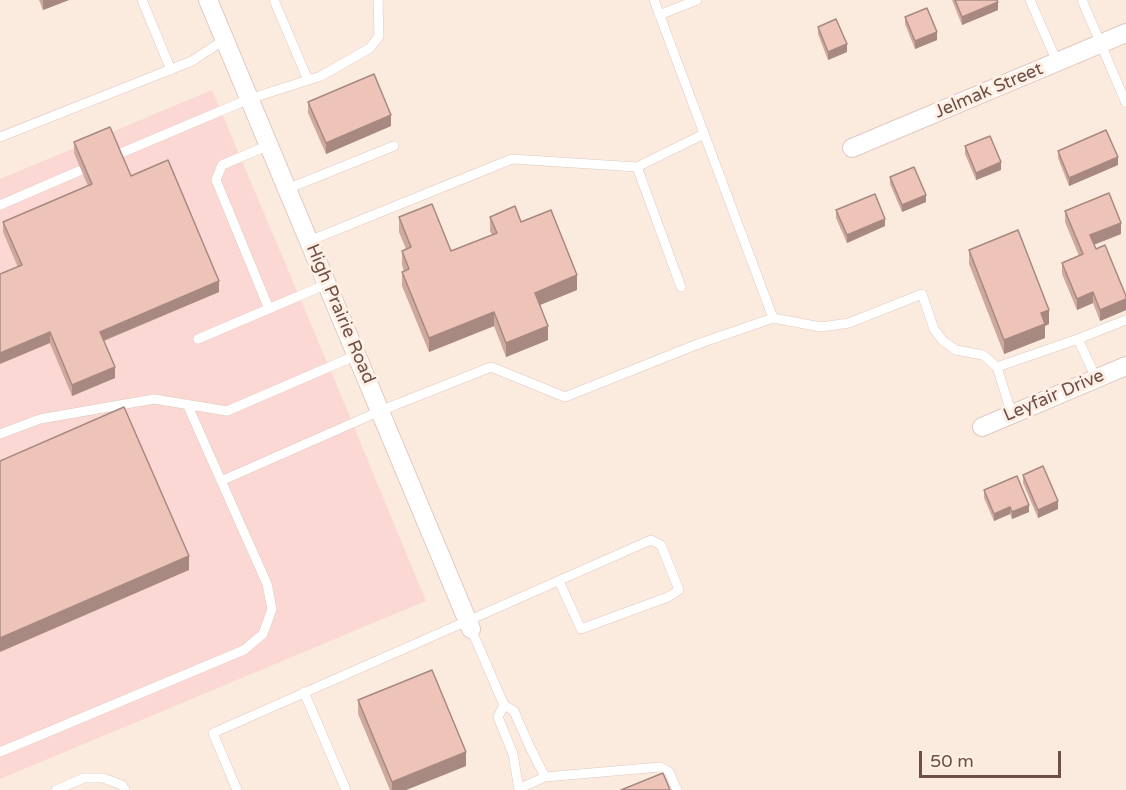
<!DOCTYPE html>
<style>
body{margin:0}
#map{position:relative;width:1126px;height:790px;overflow:hidden;background:#fbebdf;font-family:"Varela Round",sans-serif}
canvas{display:block}
.scale{position:absolute;left:919px;top:751px;width:142px;height:27px;box-sizing:border-box;border:3px solid #704f48;border-top:0;padding-left:8px;font-size:18px;line-height:21px;white-space:nowrap;color:#704f48;-webkit-text-stroke:4px #fef0e5;paint-order:stroke}
</style>
<div id="map">
<canvas width="1126" height="790"></canvas>
<div class="scale">50 m</div>
</div>
<script>
const context = document.querySelector('canvas').getContext('2d');
context.lineJoin = 'round';
function fill(path, color) {
  context.fillStyle = color;
  context.fill(path, 'evenodd');
}
function shape(rows) {
  const path = new Path2D();
  for (const r of rows) {
    path.moveTo(r[0], r[1]);
    for (let i = 2; i < r.length; i += 2) path.lineTo(r[i], r[i + 1]);
  }
  return path;
}
function strokePath(path, color, width, dash) {
  context.strokeStyle = color;
  context.lineWidth = width;
  context.lineCap = dash ? 'butt' : 'round';
  context.setLineDash(dash || []);
  context.stroke(path);
}
function drawText(font, color, halo, rows, align = 'center') {
  context.font = font + ' "Varela Round",sans-serif';
  context.lineWidth = 6;
  context.setLineDash([]);
  context.textBaseline = 'middle';
  context.strokeStyle = halo;
  context.fillStyle = color;
  for (const [text, x, y, turn = 0] of rows) {
    context.save();
    context.translate(x, y);
    context.rotate((+turn || 0) * Math.PI / 180);
    context.textAlign = isNaN(turn) ? turn : align;
    if (halo) context.strokeText(text, 0, 0);
    context.fillText(text, 0, 0);
    context.restore();
  }
}
fill(shape([
 [212,90,335,381,426,601,0,779,0,179]
]), '#fbd8d3');
const service = shape([
 [142,0,171,70],
 [274,0,308,80],
 [654,0,773,318],
 [1030,0,1057,62],
 [1082,0,1126,103],
 [659,15,697,0],
 [0,137,192,61,224,40],
 [121,153,249,99,321,76,370,48,379,36,378,0],
 [637,167,704,134],
 [287,189,394,146],
 [0,205,79,171],
 [309,241,512,159,637,167,681,287],
 [269,309,216,180,222,165,269,145],
 [198,339,327,284],
 [1078,339,1096,378],
 [997,367,1012,415],
 [0,434,40,419,154,399,227,411,357,355],
 [221,481,380,411,491,367,565,397,698,344,773,318,821,327,849,323,922,294,934,329,943,341,956,350,983,355,997,367,1078,339,1126,320],
 [471,629,504,705,514,711,529,745,545,777],
 [304,692,346,790],
 [504,705,498,717,513,754,519,790],
 [0,752,244,650,263,634,272,609,267,584,187,404],
 [520,788,545,777,660,767,669,772,677,790],
 [56,790,84,778,103,778,122,785,125,790],
 [237,790,213,733,651,540,661,545,679,590,668,597,581,629,559,581]
]);
const minor = shape([
 [208,0,471,629],
 [852,148,1126,33],
 [982,427,1126,366]
]);
strokePath(service, '#e0c8bf', 10);
strokePath(minor, '#e0c8bf', 20);
strokePath(service, '#fff', 9);
strokePath(minor, '#fff', 18);
fill(shape([
 [39,0,69,0,43,10],
 [952,0,997,0,998,10,962,25],
 [905,17,937,40,915,49,905,24],
 [818,27,847,52,828,60,818,34],
 [308,102,391,126,326,154,308,113],
 [74,142,131,176,219,292,104,341,115,378,72,396,3,232,3,222,88,186,74,153],
 [965,146,1001,170,976,180,965,154],
 [1058,151,1118,165,1069,186,1058,158],
 [890,177,926,202,902,212,890,184],
 [836,210,885,226,847,243,836,218],
 [1065,211,1121,234,1094,245,1126,296,1126,310,1100,321,1093,303,1077,310,1062,274,1062,263,1079,256,1065,222],
 [399,217,451,251,492,235,490,231,490,217,521,222,577,290,540,305,548,340,506,357,494,326,429,352,402,286,402,272,404,271,402,265,402,251,406,249,399,232],
 [969,250,1049,324,1045,326,1045,338,1004,354,969,264],
 [1023,475,1058,509,1038,518,1023,483],
 [984,490,1029,512,1012,519,1010,514,994,521,984,498],
 [358,700,466,766,406,790,390,790,358,714]
]), '#cea99e');
fill(shape([
 [43,0,69,0,43,10],
 [998,2,998,10,962,25,962,17],
 [937,32,937,40,915,49,915,41],
 [847,44,847,52,828,60,828,52],
 [391,115,391,126,326,154,326,143],
 [1118,157,1118,165,1069,186,1069,178],
 [1001,162,1001,170,976,180,976,173],
 [926,195,926,202,902,212,902,205],
 [885,219,885,226,847,243,847,235],
 [1121,223,1121,234,1090,246,1090,235],
 [577,275,577,290,535,307,535,293],
 [219,281,219,292,100,342,100,332],
 [1093,292,1093,303,1077,310,1077,299],
 [1126,299,1126,310,1100,321,1100,310],
 [1049,310,1049,324,1045,326,1045,338,1004,354,1004,340,1041,313],
 [494,312,494,326,429,352,429,338],
 [548,326,548,340,506,357,506,343],
 [50,332,50,343,0,364,0,353],
 [115,367,115,378,72,396,72,385],
 [1058,501,1058,509,1038,518,1038,510],
 [1029,505,1029,512,1012,519,1012,512],
 [1010,507,1010,514,994,521,994,514],
 [189,556,189,570,0,652,0,638],
 [466,752,466,766,406,790,392,790,392,782]
]), '#a78981');
const building = shape([
 [955,0,997,0,998,2,962,17,955,0],
 [927,8,937,32,915,41,905,17,927,8],
 [836,19,847,44,828,52,818,27,836,19],
 [374,74,391,115,326,143,308,102,374,74],
 [110,127,131,176,168,160,219,281,100,332,115,367,72,385,50,332,0,353,0,274,22,265,3,222,92,184,74,142,110,127],
 [1106,130,1118,157,1069,178,1058,151,1106,130],
 [990,136,1001,162,976,173,965,146,990,136],
 [914,167,926,195,902,205,890,177,914,167],
 [1109,193,1121,223,1090,235,1096,249,1105,245,1126,296,1126,299,1100,310,1093,292,1077,299,1062,263,1083,254,1065,211,1109,193],
 [875,194,885,219,847,235,836,210,875,194],
 [432,204,451,251,497,233,490,217,515,206,521,222,551,210,577,275,535,293,548,326,506,343,494,312,429,338,402,272,409,269,402,251,411,247,399,217,432,204],
 [1018,230,1049,310,1041,313,1045,324,1004,340,969,250,1018,230],
 [124,407,189,556,0,638,0,461,124,407],
 [1043,466,1058,501,1038,510,1023,475,1043,466],
 [1017,476,1029,505,1012,512,1010,507,994,514,984,490,1017,476],
 [432,670,466,752,392,782,358,700,432,670],
 [663,773,670,790,621,790,663,773]
]);
fill(building, '#efc4b8');
strokePath(building, '#a78981', 1.5);
drawText('18px', '#704f48', '#fef0e5', [
 ["Jelmak Street",989,91,-23],
 ["High Prairie Road",340,314,67],
 ["Leyfair Drive",1054,396,-23]
]);
</script>
